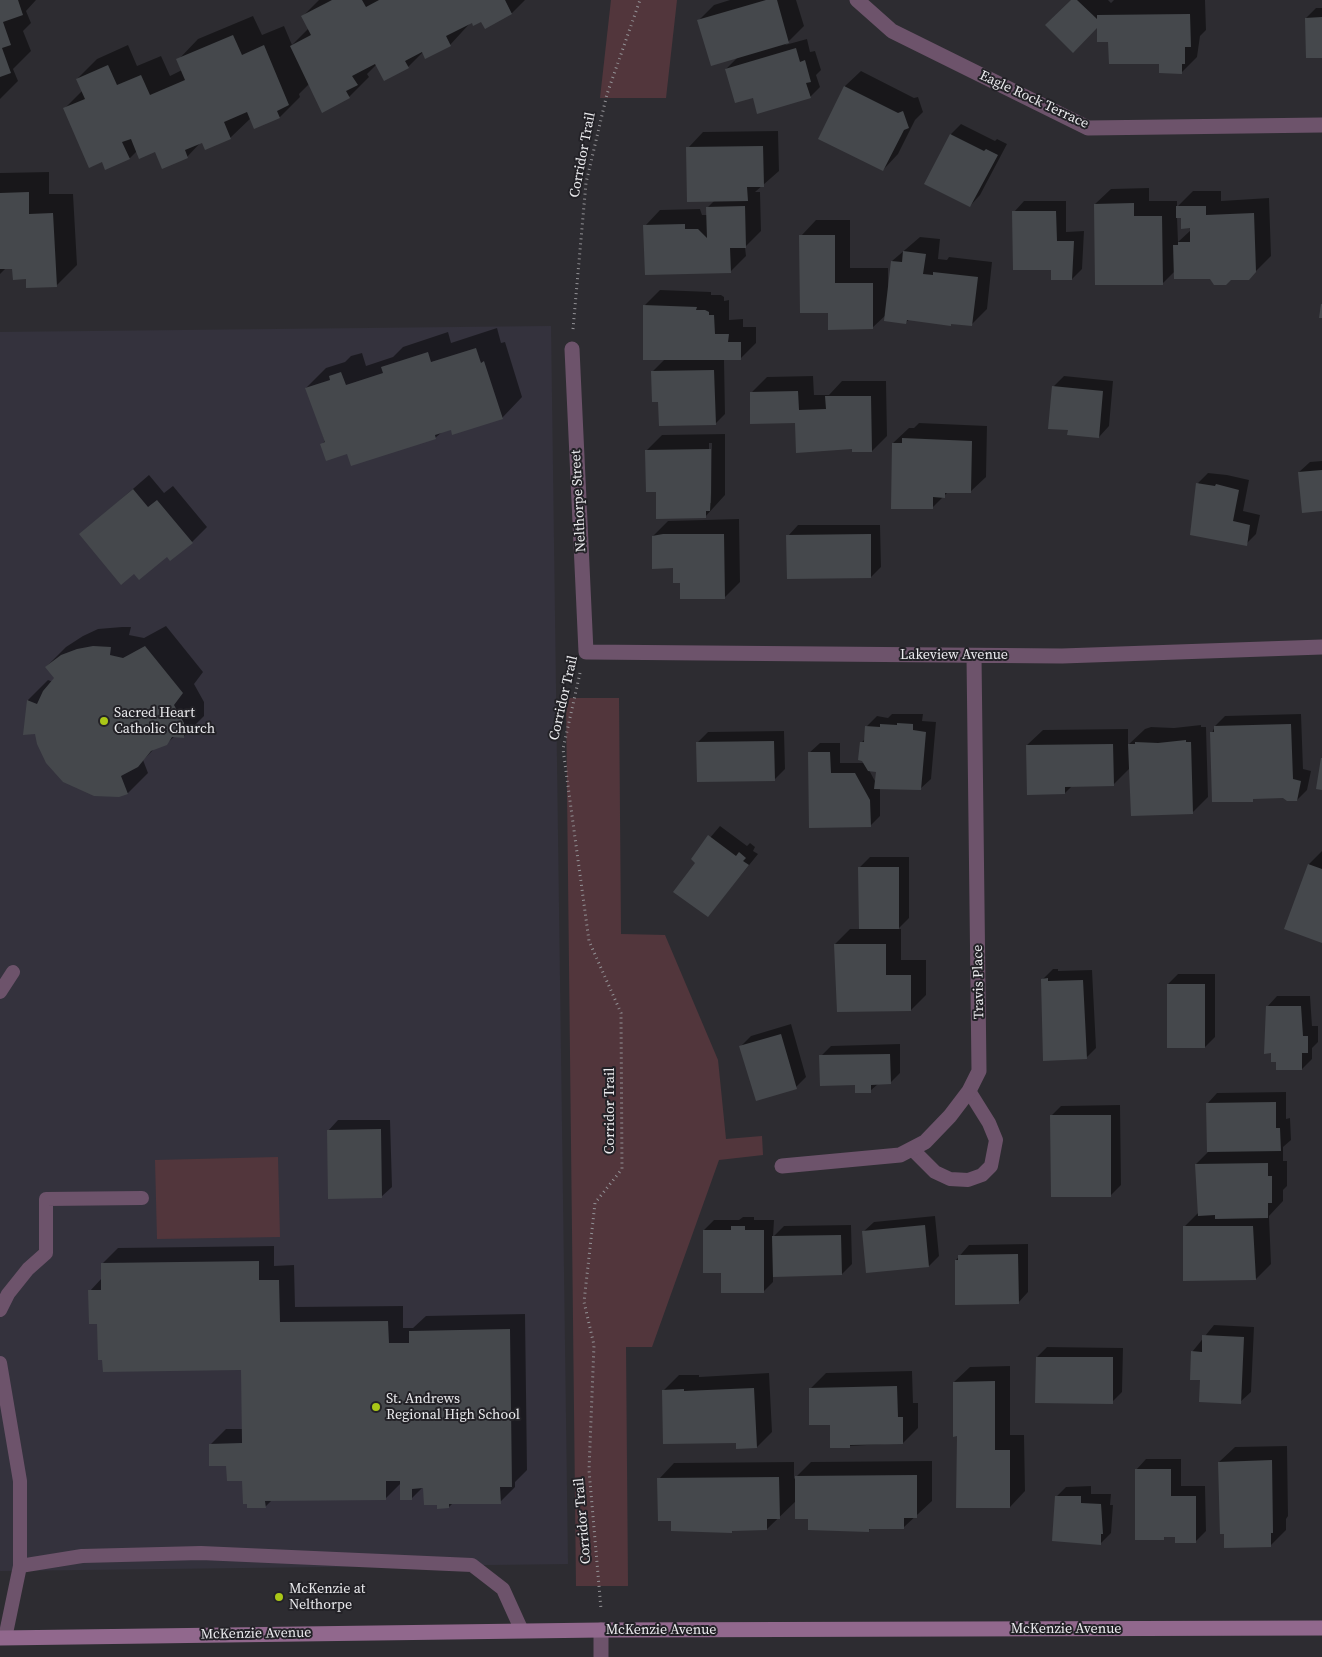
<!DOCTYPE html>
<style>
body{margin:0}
canvas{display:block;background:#2d2c31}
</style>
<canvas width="1322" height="1657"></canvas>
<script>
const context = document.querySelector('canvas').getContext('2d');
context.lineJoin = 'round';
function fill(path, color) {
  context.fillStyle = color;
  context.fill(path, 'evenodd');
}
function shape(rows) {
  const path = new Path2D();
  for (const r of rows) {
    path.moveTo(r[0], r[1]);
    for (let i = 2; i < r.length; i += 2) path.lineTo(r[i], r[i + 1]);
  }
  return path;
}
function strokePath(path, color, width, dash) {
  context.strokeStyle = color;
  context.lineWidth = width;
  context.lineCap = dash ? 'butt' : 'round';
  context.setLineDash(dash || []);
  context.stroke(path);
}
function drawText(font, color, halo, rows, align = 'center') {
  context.font = font + ' "Source Serif 4",serif';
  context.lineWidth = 4;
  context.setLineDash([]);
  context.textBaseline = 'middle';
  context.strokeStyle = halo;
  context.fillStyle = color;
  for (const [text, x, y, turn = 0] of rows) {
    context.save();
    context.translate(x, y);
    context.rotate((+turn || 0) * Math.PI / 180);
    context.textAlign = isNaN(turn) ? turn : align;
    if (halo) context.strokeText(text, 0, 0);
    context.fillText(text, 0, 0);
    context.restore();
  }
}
fill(shape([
 [551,326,568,1564,0,1571,0,332]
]), '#34323d');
fill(shape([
 [611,0,677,0,666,98,600,98],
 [566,698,619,698,621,934,665,935,718,1060,726,1139,762,1136,763,1155,719,1160,652,1347,626,1347,628,1586,576,1586],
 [278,1157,280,1237,157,1239,155,1160]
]), '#52363c');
fill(shape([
 [0,0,36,0,26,11,31,23,23,31,31,51,13,69,18,81,0,99],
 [319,0,525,0,512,13,472,21,450,45,423,52,408,67,384,79,377,64,367,74,369,77,349,97,309,84,299,94,300,97,280,117,255,128,251,118,230,138,202,141,187,157,155,151,137,151,130,158,102,161,65,108,82,91,77,79,97,59,128,45,137,66,161,56,170,76,182,70,178,60,198,39,253,16,262,35,284,26,292,45,309,28,303,16],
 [730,0,796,0,804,26,785,45,807,39,810,52,815,51,821,70,816,75,820,87,810,97,753,97,726,69,739,56,699,20,714,5],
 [1073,0,1108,0,1111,3,1114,0,1205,0,1206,30,1200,36,1197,57,1182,72,1110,41,1098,25],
 [1316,8,1322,8,1322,57,1306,18],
 [861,71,914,98,918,97,923,112,915,120,898,154,883,170,819,138,845,86],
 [961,124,995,141,997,139,1007,144,980,195,970,206,951,134],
 [778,131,779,171,755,192,760,192,761,231,745,247,746,256,730,272,645,226,660,210,700,209,702,215,707,215,707,208,715,200,688,148,703,132],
 [49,172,49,194,73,194,77,265,56,286,14,268,6,268,0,274,0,173],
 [1149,188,1149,201,1177,201,1177,207,1193,191,1221,191,1221,201,1269,198,1271,256,1248,279,1210,277,1175,271,1163,283,1095,204,1111,189],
 [1177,217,1182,217,1191,230,1178,242],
 [1024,201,1066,201,1066,232,1084,231,1082,269,1072,279,1052,268,1014,212],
 [816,220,850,220,850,268,888,268,888,287,889,287,892,261,920,237,940,239,938,259,947,260,949,257,992,262,987,309,971,325,910,319,906,322,887,314,872,328,830,311,801,236],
 [660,290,711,292,711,295,721,295,724,297,724,301,729,300,729,320,743,319,743,327,756,327,756,343,740,359,724,359,725,414,715,424,659,400,652,372,665,359,644,306],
 [497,328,501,343,505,342,522,397,502,418,452,429,442,432,435,438,348,452,322,444,325,441,306,388,326,368,345,362,351,356,362,353,366,366,393,357,403,347,448,332,451,343],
 [813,376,814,395,829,395,842,381,886,381,887,436,872,451,853,448,796,422,751,393,767,377],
 [1064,376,1113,381,1109,426,1099,437,1069,429,1054,386],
 [919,423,987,426,986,477,970,492,948,492,932,508,893,443,909,428,914,428],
 [725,434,725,495,705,517,657,491,647,450,662,435],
 [709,443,712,443,711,503,709,503],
 [1322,461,1322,510,1299,472,1310,462],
 [1208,473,1227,475,1249,480,1243,511,1260,515,1256,534,1246,544,1198,483],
 [149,475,164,493,173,486,207,527,192,542,135,572,81,534],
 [739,519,740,582,725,597,681,582,674,567,653,536,668,521],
 [798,525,880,525,881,567,871,577,788,536],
 [166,626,203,672,194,684,204,702,204,716,184,736,175,736,166,744,155,748,143,760,148,773,128,793,111,796,36,733,25,734,28,700,48,680,53,682,56,678,46,667,66,647,83,636,98,629,122,627,131,627,129,635,144,638],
 [892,714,923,714,922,721,936,722,931,779,920,789,880,788,880,816,870,826,809,753,820,743,840,743,840,763,865,763,861,743,866,738,867,726,877,716,888,718],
 [869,770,877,771,876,783],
 [1301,714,1303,769,1311,771,1307,790,1297,800,1284,796,1255,797,1252,800,1212,733,1215,726,1225,716],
 [1201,725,1201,727,1206,727,1208,797,1192,813,1130,768,1113,785,1072,786,1065,793,1027,745,1043,730,1128,729,1128,745,1145,729,1151,727,1174,728],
 [784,731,785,769,774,780,698,742,708,732],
 [720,826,747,846,750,843,755,847,753,851,758,854,708,916,697,862,692,859],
 [1322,851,1322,941,1286,928,1309,864],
 [870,857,909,857,909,918,898,929,901,929,901,960,926,960,926,995,911,1010,835,944,850,929,860,929,860,867],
 [1053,969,1058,969,1058,971,1092,970,1096,1048,1086,1058,1043,979],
 [1178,974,1215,974,1215,1037,1205,1047,1168,984],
 [1277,996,1310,996,1312,1026,1318,1026,1318,1042,1312,1048,1312,1059,1302,1069,1267,1007],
 [791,1024,806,1077,796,1087,741,1046,751,1036],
 [900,1044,900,1073,890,1083,878,1084,870,1091,821,1056,831,1046],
 [1286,1092,1286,1119,1290,1118,1291,1140,1283,1147,1283,1161,1287,1161,1287,1186,1283,1190,1283,1201,1269,1216,1271,1264,1256,1279,1184,1227,1199,1212,1196,1164,1208,1152,1207,1104,1217,1093],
 [1120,1105,1121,1185,1111,1195,1051,1116,1061,1106],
 [338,1120,390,1120,392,1187,381,1197,328,1131],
 [935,1216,939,1256,929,1266,863,1232,874,1222],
 [743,1217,754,1217,754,1220,774,1220,773,1237,784,1226,851,1225,852,1264,842,1274,773,1276,773,1282,763,1292,722,1272,704,1230,714,1220,739,1220],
 [1028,1244,1028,1292,1018,1303,956,1260,969,1245],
 [274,1246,274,1266,294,1265,295,1307,403,1306,403,1328,413,1328,426,1316,525,1314,527,1470,515,1482,515,1487,500,1502,453,1503,449,1507,438,1503,425,1485,411,1499,401,1483,386,1498,272,1500,265,1507,210,1445,226,1429,243,1429,242,1369,98,1322,90,1291,102,1278,102,1264,118,1248],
 [1214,1325,1254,1327,1251,1392,1240,1402,1192,1352],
 [1047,1347,1123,1348,1122,1392,1112,1402,1037,1357],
 [1010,1366,1010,1435,1024,1435,1025,1491,1010,1507,959,1435,954,1382,970,1367],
 [912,1371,913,1403,918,1403,918,1428,903,1443,831,1447,831,1424,811,1388,826,1373],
 [769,1373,772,1432,757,1447,738,1441,664,1390,679,1375,699,1375,699,1377],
 [1287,1446,1288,1516,1286,1519,1286,1530,1270,1546,1219,1462,1235,1447],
 [1146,1459,1181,1459,1181,1486,1205,1486,1206,1531,1195,1542,1176,1536,1166,1536,1163,1538,1136,1470],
 [932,1461,932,1501,904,1527,871,1528,869,1530,809,1518,796,1501,767,1529,734,1530,731,1532,672,1519,659,1479,674,1463,794,1462,794,1479,811,1462],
 [1091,1486,1091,1494,1111,1494,1110,1505,1113,1505,1111,1533,1101,1543,1056,1497,1066,1487]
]), '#0007');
fill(shape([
 [0,0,18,0,23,15,3,22,11,45,2,48,11,73,0,77],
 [332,0,362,0,366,7,379,0,505,0,512,14,485,29,481,22,473,26,472,23,446,36,451,46,425,59,422,52,405,61,409,68,384,81,375,64,352,76,358,85,346,91,350,98,322,113,290,46,311,35,301,16],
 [766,0,777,0,789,43,711,66,697,20],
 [1071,0,1077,0,1097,19,1097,15,1190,14,1191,47,1185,47,1185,64,1182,64,1182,74,1159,73,1159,64,1109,64,1108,42,1097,42,1097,28,1073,53,1045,25],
 [1322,17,1322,58,1306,58,1305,18],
 [233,35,242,55,264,45,289,105,277,111,280,118,254,129,247,112,224,122,231,139,205,150,202,143,185,150,188,158,162,169,155,152,139,159,131,139,122,142,130,159,105,170,102,162,89,168,63,108,85,99,76,79,108,65,117,85,141,75,150,95,185,80,176,59],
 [796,48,800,62,805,60,811,82,806,83,811,98,757,114,753,98,735,103,725,69],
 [844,86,898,113,903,111,909,128,904,130,883,171,818,139],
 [950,134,984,151,986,149,998,155,970,207,924,184],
 [763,146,764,187,747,187,748,201,687,202,686,147],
 [29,192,29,214,53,213,57,287,26,288,26,279,13,280,12,269,0,269,0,193],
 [1134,203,1134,216,1162,216,1163,285,1095,285,1094,204],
 [745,206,746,248,730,248,731,273,645,275,643,225,685,224,685,229,698,229,707,238,706,207],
 [1176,206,1206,206,1206,215,1254,213,1256,272,1249,280,1231,280,1226,285,1214,285,1210,279,1174,279,1173,245,1178,245,1178,242,1190,242,1190,228,1181,229,1181,218,1176,218],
 [1012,211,1056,211,1057,241,1074,241,1072,280,1051,280,1051,270,1013,270],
 [799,235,835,235,835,283,873,283,873,329,828,330,828,313,800,313],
 [903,251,926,254,923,274,933,275,933,272,978,277,972,326,951,324,951,326,907,320,906,324,884,321,891,261,902,262],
 [1321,304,1322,304,1322,318,1319,318],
 [643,305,697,307,696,310,705,310,709,312,709,315,714,315,715,334,729,334,728,342,741,342,741,360,643,360],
 [476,348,481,363,484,361,503,419,452,435,451,430,435,435,436,439,351,466,347,454,326,461,320,444,325,442,305,388,330,380,329,376,341,372,346,385,383,373,381,367,428,352,431,362],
 [714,370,716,425,659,426,658,402,652,402,651,371],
 [1052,386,1103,391,1099,438,1067,435,1068,430,1048,429],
 [798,391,799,410,826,409,825,396,871,396,872,452,852,452,852,449,796,453,795,423,750,424,750,392],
 [902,438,972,441,971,493,945,493,945,498,933,497,933,509,891,509,892,443,902,443],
 [711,449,711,493,710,511,706,511,706,518,656,519,656,492,646,492,645,450],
 [1322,470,1322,511,1302,513,1298,472],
 [1196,483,1215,486,1216,484,1239,490,1233,521,1250,525,1247,546,1190,535],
 [133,489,148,507,157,500,193,543,170,561,167,557,139,580,134,574,121,585,79,534],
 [663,534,724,534,725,599,680,599,680,583,673,583,673,568,652,569,652,536],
 [871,534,871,578,787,579,786,535],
 [93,646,111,647,110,655,123,658,145,646,183,693,174,705,184,723,184,738,172,737,167,745,151,751,138,767,121,776,128,794,119,797,94,796,63,782,46,763,37,744,35,734,23,735,27,700,37,704,43,691,54,678,45,667,61,655,77,649],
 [897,723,913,724,913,730,926,732,921,790,874,789,876,772,868,771,862,761,858,760,860,742,864,742,865,726,880,727,880,724,897,725],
 [1291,724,1293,779,1301,781,1297,801,1287,801,1283,798,1253,799,1253,802,1212,802,1210,732,1214,732,1214,726],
 [1186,740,1186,742,1191,742,1193,814,1131,816,1128,744,1135,744,1135,742,1158,743],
 [774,741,775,781,697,782,696,742],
 [1113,744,1114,786,1065,787,1065,794,1027,795,1026,745],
 [808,752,830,752,831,773,855,773,870,800,871,827,809,828],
 [1321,758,1322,758,1322,790,1316,789],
 [708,835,736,856,739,852,746,858,743,861,749,865,708,917,673,892,695,863,691,859],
 [1308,864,1322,869,1322,943,1284,929],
 [858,867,899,867,899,929,859,929],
 [834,944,886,944,886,975,911,975,911,1011,837,1012],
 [1048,978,1048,981,1083,980,1087,1059,1043,1061,1041,979],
 [1167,984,1205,984,1205,1048,1167,1048],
 [1266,1006,1301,1006,1303,1036,1308,1036,1308,1053,1302,1053,1302,1070,1276,1070,1276,1062,1271,1062,1271,1053,1264,1054],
 [781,1034,797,1089,756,1101,739,1046],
 [890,1054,891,1084,871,1085,871,1093,855,1093,855,1085,820,1086,819,1055],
 [1276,1102,1276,1128,1280,1128,1281,1151,1207,1152,1206,1103],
 [1050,1115,1111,1115,1111,1197,1051,1197],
 [381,1129,382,1198,328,1199,327,1130],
 [1268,1163,1268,1176,1272,1176,1272,1203,1268,1203,1268,1218,1215,1219,1215,1215,1198,1216,1195,1164],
 [925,1225,929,1267,866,1273,862,1231],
 [731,1226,745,1226,745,1230,764,1230,764,1293,721,1293,721,1273,703,1273,703,1230,731,1230],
 [1183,1226,1253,1226,1256,1280,1183,1281],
 [841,1235,842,1275,773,1277,772,1236],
 [1018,1254,1019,1304,955,1305,955,1260,958,1260,958,1255],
 [259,1261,259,1280,279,1280,280,1322,388,1321,389,1343,409,1343,409,1331,510,1329,512,1487,500,1487,501,1504,449,1504,449,1508,437,1509,437,1505,424,1505,423,1488,412,1489,412,1500,400,1500,400,1481,386,1481,386,1500,265,1501,266,1508,247,1508,247,1504,243,1504,242,1481,227,1481,226,1466,209,1466,209,1444,242,1443,241,1370,103,1372,102,1360,98,1360,97,1324,89,1324,88,1290,101,1290,101,1263],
 [1202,1335,1244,1337,1241,1404,1199,1402,1200,1380,1190,1380,1191,1351,1202,1352],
 [1036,1357,1113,1357,1113,1404,1035,1403],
 [995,1381,995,1450,1010,1450,1010,1508,956,1508,957,1436,953,1437,953,1382],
 [897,1386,898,1417,903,1417,903,1444,850,1445,850,1448,830,1448,830,1425,809,1425,809,1388],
 [754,1388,757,1448,736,1449,736,1443,663,1444,662,1390,684,1389,684,1391],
 [1272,1460,1273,1533,1271,1533,1271,1547,1224,1548,1224,1534,1220,1534,1218,1462],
 [1135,1469,1171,1469,1171,1496,1196,1496,1196,1543,1175,1543,1175,1537,1164,1537,1164,1540,1135,1540],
 [917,1475,917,1518,904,1518,904,1529,869,1529,869,1532,808,1530,808,1519,795,1519,795,1476],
 [779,1477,780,1519,767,1519,767,1530,732,1531,732,1533,671,1531,671,1521,658,1521,657,1478],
 [1055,1496,1081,1496,1081,1503,1101,1504,1103,1534,1101,1534,1101,1545,1052,1541]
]), '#45484c');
strokePath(shape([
 [573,329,586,183,607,94,640,0],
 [580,673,563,749,589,941,621,1013,622,1169,595,1203,584,1302,594,1345,589,1470,601,1609]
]), '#939296', 3, [1, 4]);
strokePath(shape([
 [0,992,13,972],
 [912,1149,935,1172,950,1179,968,1180,982,1175,991,1166,996,1140,989,1123,969,1091],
 [0,1310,8,1294,28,1269,46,1253,46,1199,142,1198],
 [0,1363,20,1481,20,1566,5,1638],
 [20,1566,82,1556,201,1553,472,1565,503,1589,522,1631]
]), '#6d536b', 14);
strokePath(shape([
 [857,0,892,31,1088,128,1322,125],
 [572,349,586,652,1062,656,1322,647],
 [782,1166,900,1155,925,1142,950,1116,969,1091,979,1071,974,656],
 [601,1630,601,1657]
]), '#6d536b', 15);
strokePath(shape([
 [0,1638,601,1630,1322,1628]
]), '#91688d', 15);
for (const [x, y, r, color] of [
 [104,721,5,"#aac717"],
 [376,1407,5,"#aac717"],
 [279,1597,5,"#aac717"]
]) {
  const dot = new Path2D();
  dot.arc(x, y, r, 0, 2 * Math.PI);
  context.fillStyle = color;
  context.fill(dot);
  strokePath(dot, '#232227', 2);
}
drawText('14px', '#ebebee', '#232227', [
 ["Eagle Rock Terrace",1034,100,25],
 ["Corridor Trail",583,155,-79],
 ["Nelthorpe Street",579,501,-93],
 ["Lakeview Avenue",954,655],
 ["Corridor Trail",564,698,-77],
 ["Travis Place",979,982,-91],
 ["Corridor Trail",610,1111,-90],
 ["Corridor Trail",583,1521,-95],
 ["McKenzie Avenue",1066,1629],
 ["McKenzie Avenue",661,1630],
 ["McKenzie Avenue",256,1634,-1]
]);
drawText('14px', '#ebebee', '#232227', [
 ["Sacred Heart",114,713],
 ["Catholic Church",114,729],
 ["St. Andrews",386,1399],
 ["Regional High School",386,1415],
 ["McKenzie at",289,1589],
 ["Nelthorpe",289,1605]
], 'left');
</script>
